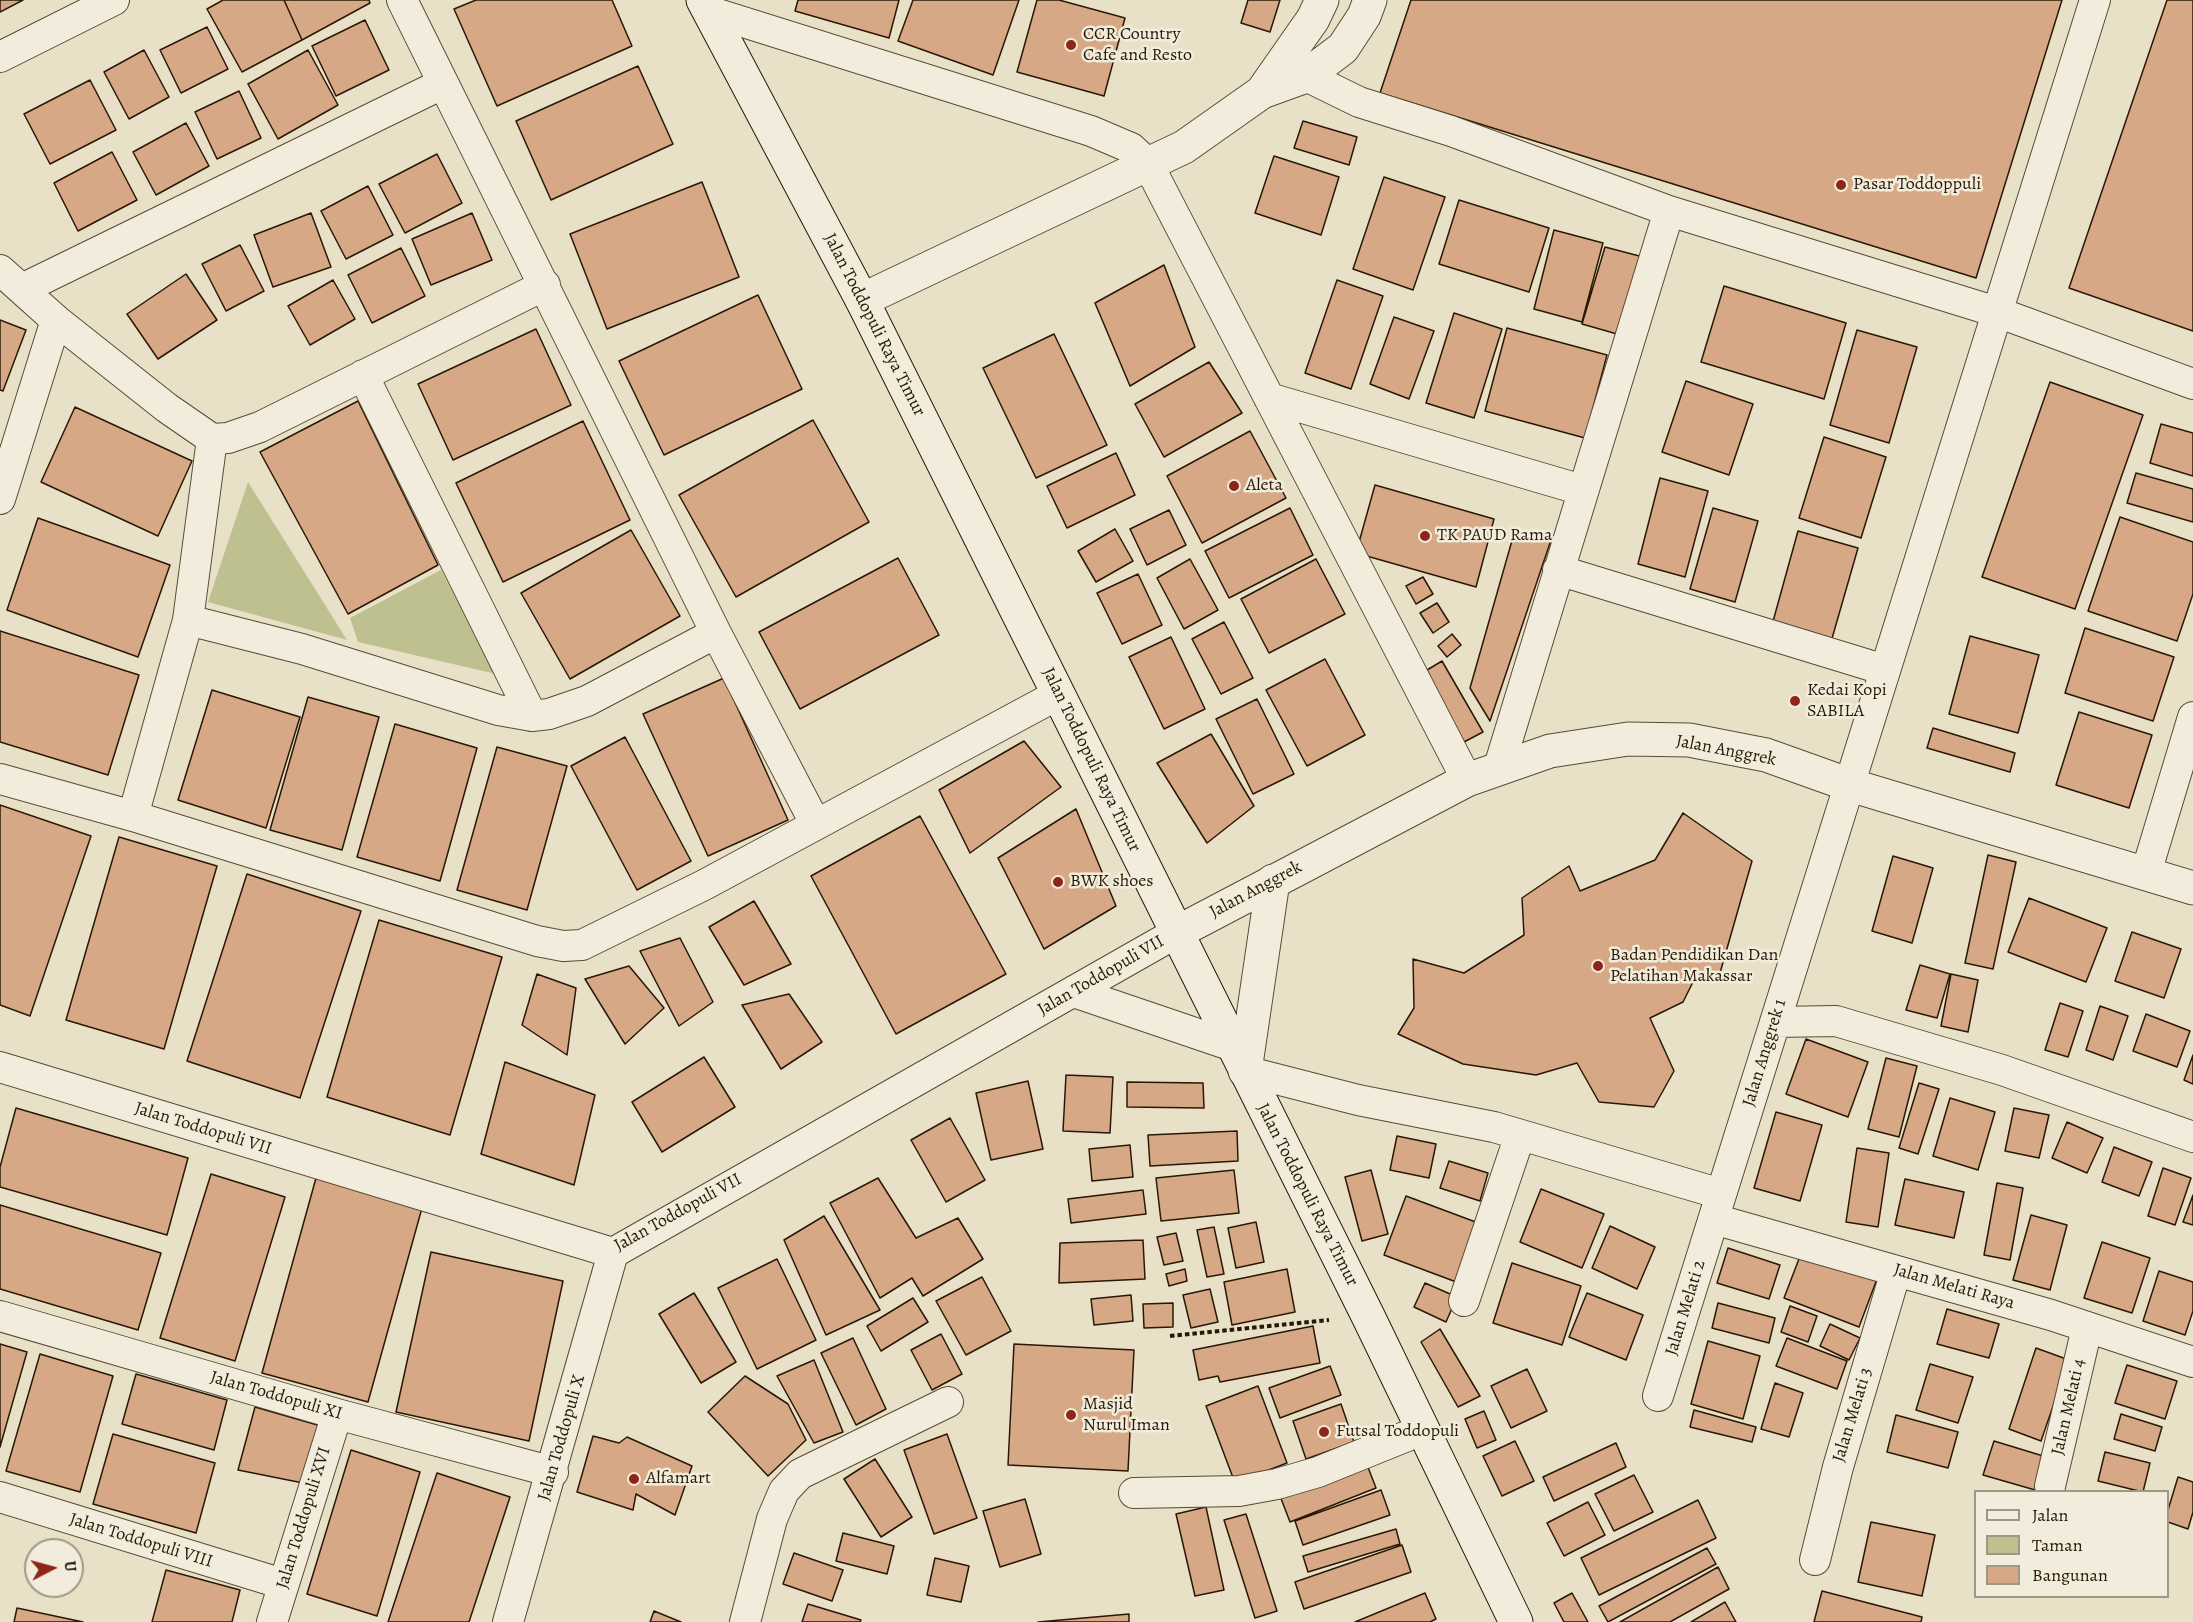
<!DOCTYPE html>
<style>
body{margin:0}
#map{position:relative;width:2193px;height:1622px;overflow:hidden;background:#e9e1c7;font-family:Alegreya,serif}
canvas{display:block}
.legend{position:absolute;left:1974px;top:1490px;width:195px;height:108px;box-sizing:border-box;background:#f1ecdb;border:2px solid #a19785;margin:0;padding:8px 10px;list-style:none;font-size:18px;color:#291805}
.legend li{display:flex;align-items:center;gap:12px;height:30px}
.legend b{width:30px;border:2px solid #a19785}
.north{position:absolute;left:24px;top:1538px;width:60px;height:60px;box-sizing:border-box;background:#f1ecdb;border:2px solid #a19785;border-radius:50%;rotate:84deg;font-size:16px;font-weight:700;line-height:24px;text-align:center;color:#291805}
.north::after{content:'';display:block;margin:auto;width:21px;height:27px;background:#8f2418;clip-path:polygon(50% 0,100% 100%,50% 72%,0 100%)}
</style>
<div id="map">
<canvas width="2193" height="1622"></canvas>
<ul class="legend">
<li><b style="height:8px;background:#f1ecdb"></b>Jalan</li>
<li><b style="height:16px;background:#bfc090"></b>Taman</li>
<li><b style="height:16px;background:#d6a885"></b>Bangunan</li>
</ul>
<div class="north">U</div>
</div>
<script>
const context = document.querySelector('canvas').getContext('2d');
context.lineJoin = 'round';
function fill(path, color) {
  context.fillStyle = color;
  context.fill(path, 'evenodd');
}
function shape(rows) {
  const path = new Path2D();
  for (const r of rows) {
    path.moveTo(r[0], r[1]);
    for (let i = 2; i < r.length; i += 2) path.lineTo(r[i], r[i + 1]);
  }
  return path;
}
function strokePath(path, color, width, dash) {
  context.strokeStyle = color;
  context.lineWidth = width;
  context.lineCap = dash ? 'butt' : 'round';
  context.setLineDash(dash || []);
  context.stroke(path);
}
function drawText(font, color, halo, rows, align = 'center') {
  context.font = font + ' Alegreya,serif';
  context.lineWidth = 5;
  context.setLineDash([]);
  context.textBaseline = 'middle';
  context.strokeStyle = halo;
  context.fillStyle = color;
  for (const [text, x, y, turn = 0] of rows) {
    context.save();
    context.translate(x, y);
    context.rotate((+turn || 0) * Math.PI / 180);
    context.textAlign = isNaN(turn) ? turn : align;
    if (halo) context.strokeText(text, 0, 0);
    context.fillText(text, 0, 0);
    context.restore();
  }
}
fill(shape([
 [248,482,347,640,208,602],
 [441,570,496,674,358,642,350,618]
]), '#bfc090');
const building = shape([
 [0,0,23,0,0,12,0,0],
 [223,0,284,0,302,40,242,72,207,9,223,0],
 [284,0,369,0,370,3,302,40,284,0],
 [476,0,612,0,632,46,497,106,454,9,476,0],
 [798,0,899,0,889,38,795,11,798,0],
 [913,0,1019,0,993,75,898,41,913,0],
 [1037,0,1059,0,1125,18,1104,96,1017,72,1037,0],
 [1248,0,1280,0,1270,32,1241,23,1248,0],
 [1411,0,2062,0,1976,278,1380,93,1411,0],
 [2167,0,2193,0,2193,331,2069,288,2167,0],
 [365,20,389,70,336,96,312,46,365,20],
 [207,27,228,69,181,93,160,50,207,27],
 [144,50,169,97,129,119,104,72,144,50],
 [308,50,338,105,278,139,248,84,308,50],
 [638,66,673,144,551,200,516,121,638,66],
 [90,80,116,130,50,164,24,114,90,80],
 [239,91,261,138,217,159,195,112,239,91],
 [1303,121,1357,137,1349,165,1294,148,1303,121],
 [186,123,209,166,156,195,133,152,186,123],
 [112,152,137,200,78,231,54,183,112,152],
 [437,154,462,203,405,233,379,184,437,154],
 [1274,156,1339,177,1321,235,1255,213,1274,156],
 [1384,177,1445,197,1413,290,1353,269,1384,177],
 [702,182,739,277,607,329,570,234,702,182],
 [368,186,393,235,346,259,321,211,368,186],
 [1459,200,1549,228,1529,292,1439,264,1459,200],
 [311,213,331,267,273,287,254,235,311,213],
 [472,213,492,260,431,285,412,239,472,213],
 [1554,230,1603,243,1582,322,1534,309,1554,230],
 [240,245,264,291,226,311,202,264,240,245],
 [1605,247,1647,258,1624,336,1582,324,1605,247],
 [401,248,425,296,372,323,348,275,401,248],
 [1164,265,1195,347,1130,386,1095,303,1164,265],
 [186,274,217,320,158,359,127,314,186,274],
 [333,280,355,319,310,345,288,306,333,280],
 [1337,280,1383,296,1351,389,1305,373,1337,280],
 [1724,286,1846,323,1824,399,1701,362,1724,286],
 [758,295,802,389,664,455,619,361,758,295],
 [1454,313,1502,329,1474,418,1426,403,1454,313],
 [1394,317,1434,331,1409,399,1370,384,1394,317],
 [0,320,26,330,3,391,0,390,0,320],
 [1507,328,1607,355,1585,438,1485,411,1507,328],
 [536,329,571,405,453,460,418,384,536,329],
 [1857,330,1917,347,1889,443,1830,425,1857,330],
 [1054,334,1107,445,1036,478,983,368,1054,334],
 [1209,362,1242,413,1164,457,1135,404,1209,362],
 [1686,381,1753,404,1729,475,1662,452,1686,381],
 [2050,382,2143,415,2075,609,1982,577,2050,382],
 [358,401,438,565,348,614,260,452,358,401],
 [75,407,192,461,158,536,41,482,75,407],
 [813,420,869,522,736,597,679,495,813,420],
 [583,421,630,520,503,582,456,483,583,421],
 [2161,424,2193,433,2193,476,2150,463,2161,424],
 [1250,431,1286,498,1202,543,1167,476,1250,431],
 [1824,437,1886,457,1861,538,1799,518,1824,437],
 [1116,453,1135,495,1067,528,1047,486,1116,453],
 [2136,473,2193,489,2193,522,2127,503,2136,473],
 [1660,478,1708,491,1685,577,1638,564,1660,478],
 [1375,485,1494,519,1476,587,1356,553,1375,485],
 [1290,508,1313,555,1229,598,1205,551,1290,508],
 [1713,508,1758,521,1735,602,1690,589,1713,508],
 [1169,510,1186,545,1147,565,1130,529,1169,510],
 [2120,517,2193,542,2193,594,2177,641,2088,611,2120,517],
 [38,518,170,565,138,657,7,610,38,518],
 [1115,529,1133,561,1096,582,1078,551,1115,529],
 [631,530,680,616,570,679,521,593,631,530],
 [1515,530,1551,540,1490,721,1470,688,1515,530],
 [1798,531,1858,548,1831,642,1772,625,1798,531],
 [898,558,939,635,800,709,759,632,898,558],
 [1190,559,1218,610,1184,629,1157,578,1190,559],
 [1316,559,1345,614,1269,653,1241,599,1316,559],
 [1138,574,1162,625,1122,644,1097,593,1138,574],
 [1423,577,1433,594,1416,604,1406,586,1423,577],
 [1437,603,1449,622,1433,633,1420,613,1437,603],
 [1224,622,1253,678,1221,694,1192,639,1224,622],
 [2085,628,2174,657,2153,721,2065,693,2085,628],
 [0,631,139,675,108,775,0,742,0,631],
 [1452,634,1461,645,1447,657,1438,646,1452,634],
 [1970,636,2039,655,2018,733,1949,714,1970,636],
 [1171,637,1205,709,1164,729,1129,657,1171,637],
 [1325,659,1365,735,1307,766,1266,690,1325,659],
 [1442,661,1483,732,1464,742,1422,673,1442,661],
 [724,678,788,820,708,856,643,714,724,678],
 [212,690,300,717,266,828,178,800,212,690],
 [308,697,379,717,342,850,270,830,308,697],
 [1257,699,1294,774,1253,794,1216,719,1257,699],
 [2079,712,2152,735,2129,808,2056,785,2079,712],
 [395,724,477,748,440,881,357,857,395,724],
 [1933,728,2015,753,2010,772,1927,748,1933,728],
 [1211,734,1254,806,1207,843,1157,763,1211,734],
 [625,737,691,861,637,890,571,766,625,737],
 [1024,741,1061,787,970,853,939,790,1024,741],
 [497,747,567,766,527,910,457,890,497,747],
 [0,805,91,836,30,1016,0,1005,0,805],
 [1076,809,1116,906,1044,949,998,858,1076,809],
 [1683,813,1752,861,1720,973,1693,982,1683,1002,1650,1018,1674,1071,1654,1107,1599,1102,1577,1063,1536,1075,1463,1064,1398,1034,1414,1008,1413,959,1464,973,1524,935,1522,898,1569,866,1580,891,1655,860,1683,813],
 [920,816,1006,974,896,1034,811,876,920,816],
 [119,837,217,866,164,1049,66,1020,119,837],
 [1988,855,2016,862,1993,969,1965,963,1988,855],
 [1893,856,1933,868,1912,943,1872,931,1893,856],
 [247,874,361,911,300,1098,187,1061,247,874],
 [2029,898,2107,928,2086,982,2008,952,2029,898],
 [754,901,791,964,744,985,709,927,754,901],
 [379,920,502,957,450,1135,327,1097,379,920],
 [2132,932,2181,949,2164,998,2115,981,2132,932],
 [680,938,713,1002,679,1026,640,951,680,938],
 [1920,965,1950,974,1937,1018,1906,1010,1920,965],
 [629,966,664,1008,625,1044,585,979,629,966],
 [537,974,576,988,567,1055,522,1025,537,974],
 [1951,974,1978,980,1968,1032,1941,1026,1951,974],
 [789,994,822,1042,781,1069,742,1005,789,994],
 [2060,1003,2083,1011,2068,1057,2045,1050,2060,1003],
 [2100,1006,2128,1016,2113,1060,2086,1050,2100,1006],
 [2146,1014,2190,1031,2177,1067,2133,1051,2146,1014],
 [1806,1039,1868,1062,1848,1117,1786,1094,1806,1039],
 [2193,1055,2193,1084,2184,1080,2193,1055],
 [704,1057,735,1107,662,1152,632,1102,704,1057],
 [1886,1058,1917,1066,1899,1137,1868,1129,1886,1058],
 [505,1062,595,1095,574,1185,481,1154,505,1062],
 [1066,1075,1113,1077,1110,1133,1063,1131,1066,1075],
 [1028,1081,1043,1149,991,1160,976,1093,1028,1081],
 [1127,1082,1203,1083,1204,1108,1127,1107,1127,1082],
 [1919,1083,1939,1089,1918,1154,1899,1148,1919,1083],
 [1950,1098,1995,1112,1978,1170,1933,1156,1950,1098],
 [16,1108,188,1158,167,1235,0,1187,0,1167,16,1108],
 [2014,1108,2049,1115,2039,1158,2005,1151,2014,1108],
 [1776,1112,1822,1125,1800,1201,1754,1188,1776,1112],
 [950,1118,985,1180,946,1202,911,1140,950,1118],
 [2067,1122,2103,1138,2087,1173,2052,1158,2067,1122],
 [1237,1131,1238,1161,1150,1166,1148,1135,1237,1131],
 [1397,1136,1436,1144,1429,1178,1390,1170,1397,1136],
 [1130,1145,1133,1177,1092,1181,1089,1149,1130,1145],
 [2114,1147,2152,1162,2139,1196,2102,1182,2114,1147],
 [1857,1148,1889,1153,1878,1227,1846,1222,1857,1148],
 [1449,1161,1488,1173,1480,1201,1440,1188,1449,1161],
 [2163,1168,2191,1178,2175,1225,2148,1216,2163,1168],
 [1234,1170,1239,1213,1161,1221,1156,1178,1234,1170],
 [1371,1170,1388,1234,1362,1241,1345,1177,1371,1170],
 [211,1174,285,1197,235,1361,160,1338,211,1174],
 [316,1178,422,1208,368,1402,262,1373,316,1178],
 [878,1178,916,1238,958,1218,983,1259,923,1296,912,1278,880,1298,830,1203,878,1178],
 [1905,1179,1964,1192,1954,1238,1895,1225,1905,1179],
 [1997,1183,2023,1188,2010,1260,1984,1255,1997,1183],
 [1541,1189,1604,1214,1582,1268,1520,1242,1541,1189],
 [1143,1190,1146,1214,1071,1223,1068,1199,1143,1190],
 [2193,1195,2193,1225,2183,1222,2193,1195],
 [1406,1196,1481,1224,1459,1283,1384,1255,1406,1196],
 [0,1205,161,1253,138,1330,0,1289,0,1205],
 [2031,1215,2067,1225,2050,1290,2013,1280,2031,1215],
 [824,1216,880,1310,826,1335,784,1240,824,1216],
 [1256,1222,1264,1262,1236,1268,1228,1228,1256,1222],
 [1610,1226,1655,1247,1637,1289,1592,1268,1610,1226],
 [1214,1227,1224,1274,1207,1277,1197,1230,1214,1227],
 [1176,1233,1183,1261,1164,1265,1157,1237,1176,1233],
 [1143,1240,1145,1279,1059,1283,1060,1243,1143,1240],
 [2102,1242,2150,1258,2132,1313,2084,1298,2102,1242],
 [1728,1248,1780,1265,1769,1299,1717,1283,1728,1248],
 [1802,1251,1877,1279,1859,1327,1784,1298,1802,1251],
 [431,1252,563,1281,529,1441,396,1412,431,1252],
 [777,1259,816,1340,757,1369,718,1288,777,1259],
 [1512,1263,1581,1286,1562,1345,1493,1323,1512,1263],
 [1185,1269,1187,1281,1169,1286,1166,1274,1185,1269],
 [1287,1269,1295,1312,1232,1325,1224,1282,1287,1269],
 [2159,1271,2193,1282,2193,1311,2185,1335,2143,1321,2159,1271],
 [982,1277,1011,1331,966,1355,936,1301,982,1277],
 [1425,1283,1457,1297,1446,1322,1414,1307,1425,1283],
 [1210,1289,1218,1322,1191,1328,1183,1295,1210,1289],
 [694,1293,736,1362,701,1383,659,1314,694,1293],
 [1587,1293,1643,1315,1626,1360,1569,1337,1587,1293],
 [1131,1295,1133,1321,1094,1325,1091,1299,1131,1295],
 [913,1298,928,1322,881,1351,867,1326,913,1298],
 [1173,1303,1173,1327,1144,1328,1143,1304,1173,1303],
 [1718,1303,1775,1318,1769,1343,1712,1328,1718,1303],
 [1790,1306,1817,1316,1808,1342,1781,1332,1790,1306],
 [1947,1309,1999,1324,1989,1358,1937,1344,1947,1309],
 [1830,1324,1860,1338,1849,1360,1820,1346,1830,1324],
 [1313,1326,1320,1363,1220,1382,1218,1376,1199,1380,1193,1350,1313,1326],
 [1440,1329,1480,1396,1458,1407,1421,1342,1440,1329],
 [941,1334,962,1374,932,1390,911,1350,941,1334],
 [853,1338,886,1409,856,1425,821,1353,853,1338],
 [1787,1338,1847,1361,1837,1389,1776,1366,1787,1338],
 [1708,1341,1760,1356,1743,1419,1691,1404,1708,1341],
 [0,1344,27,1352,0,1447,0,1344],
 [1014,1344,1134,1350,1128,1471,1008,1465,1014,1344],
 [2036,1348,2069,1360,2041,1441,2009,1429,2036,1348],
 [40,1354,113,1376,80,1492,6,1471,40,1354],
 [814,1360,843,1432,814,1443,777,1376,814,1360],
 [1930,1364,1973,1377,1958,1423,1916,1410,1930,1364],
 [2127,1365,2177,1381,2165,1419,2115,1403,2127,1365],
 [1330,1366,1341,1395,1280,1418,1269,1388,1330,1366],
 [1527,1369,1547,1411,1511,1428,1491,1386,1527,1369],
 [136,1374,227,1400,214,1450,122,1424,136,1374],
 [745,1376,788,1404,806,1440,768,1476,708,1412,745,1376],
 [1775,1383,1803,1393,1789,1437,1761,1429,1775,1383],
 [1258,1386,1287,1463,1235,1483,1206,1406,1258,1386],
 [1341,1404,1354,1442,1306,1459,1293,1421,1341,1404],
 [255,1407,321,1426,303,1483,238,1470,255,1407],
 [1694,1410,1756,1427,1752,1442,1690,1427,1694,1410],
 [1484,1411,1496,1440,1477,1448,1465,1419,1484,1411],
 [2121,1414,2162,1427,2155,1451,2114,1439,2121,1414],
 [1896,1415,1958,1432,1948,1468,1887,1452,1896,1415],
 [113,1434,215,1463,196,1533,93,1504,113,1434],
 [947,1434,977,1518,934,1534,904,1450,947,1434],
 [593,1436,619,1443,627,1437,692,1466,675,1515,636,1494,633,1510,577,1492,593,1436],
 [1515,1441,1534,1481,1502,1496,1483,1456,1515,1441],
 [1994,1441,2053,1459,2042,1492,1983,1475,1994,1441],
 [1616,1443,1626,1467,1554,1501,1543,1477,1616,1443],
 [351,1450,420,1472,377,1616,307,1594,351,1450],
 [2105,1452,2150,1463,2143,1492,2098,1481,2105,1452],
 [875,1459,912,1517,881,1537,844,1479,875,1459],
 [1366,1462,1376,1488,1290,1522,1280,1496,1366,1462],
 [437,1473,510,1497,469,1622,388,1622,437,1473],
 [1634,1475,1653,1512,1614,1531,1595,1494,1634,1475],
 [2178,1477,2193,1482,2193,1512,2188,1529,2168,1522,2168,1510,2178,1477],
 [1381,1490,1390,1515,1303,1545,1295,1521,1381,1490],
 [1025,1499,1041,1554,1000,1567,983,1511,1025,1499],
 [1698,1500,1716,1538,1599,1595,1581,1558,1698,1500],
 [1588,1502,1605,1535,1564,1556,1547,1523,1588,1502],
 [1206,1507,1224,1590,1195,1596,1176,1514,1206,1507],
 [1246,1514,1277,1611,1255,1618,1224,1520,1246,1514],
 [1871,1522,1935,1535,1922,1596,1858,1582,1871,1522],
 [1396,1529,1400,1544,1308,1572,1303,1556,1396,1529],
 [843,1533,894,1546,887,1574,836,1561,843,1533],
 [1402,1545,1411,1572,1304,1609,1295,1582,1402,1545],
 [1707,1548,1716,1564,1608,1622,1599,1606,1707,1548],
 [794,1553,843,1570,832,1601,783,1584,794,1553],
 [935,1558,969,1566,961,1602,927,1595,935,1558],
 [1718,1567,1729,1589,1670,1622,1620,1622,1718,1567],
 [166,1570,240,1590,232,1622,152,1622,166,1570],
 [1822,1591,1922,1617,1921,1622,1814,1622,1822,1591],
 [1425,1593,1436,1619,1430,1622,1355,1622,1425,1593],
 [1572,1593,1588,1622,1564,1622,1554,1603,1572,1593],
 [1725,1602,1736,1622,1691,1622,1725,1602],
 [808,1604,861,1620,860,1622,802,1622,808,1604],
 [17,1608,83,1622,14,1622,17,1608],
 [654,1611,681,1622,650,1622,654,1611],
 [1129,1614,1129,1622,1038,1622,1129,1614]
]);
fill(building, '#d6a885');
strokePath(building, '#291805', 1.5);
const minor = shape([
 [402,0,716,633,815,823],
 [708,11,1091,131,1131,148,1148,164,1467,780],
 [0,57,114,0],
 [1289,61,1306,76,1359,102,1451,131,1669,211,1997,312,2193,384],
 [0,270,56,320,167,408,212,439,228,438,260,427,545,285],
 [22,289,442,84],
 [363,375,532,716],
 [1269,398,1582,490],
 [0,499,56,320],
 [1558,570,1885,670],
 [188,620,302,649,498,710,532,716,549,714,587,701,716,633],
 [1499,767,1669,211],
 [0,779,133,816,537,941,563,946,582,945,704,885,1059,694],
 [133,816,188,620,212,439],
 [2146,873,2193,717],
 [1074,992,1233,1046],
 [1775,1022,1836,1021,2002,1070,2193,1137],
 [0,1067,613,1253,1176,933],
 [1245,1071,1358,1100,1494,1127,1721,1194],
 [1714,1219,2051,1315,2193,1362],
 [1464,1301,1520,1135],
 [0,1316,337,1414,553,1472],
 [1658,1396,2095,0],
 [2050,1486,2087,1328],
 [1134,1493,1239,1491,1277,1484,1318,1472,1422,1430],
 [0,1497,283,1584],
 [1815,1560,1838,1467,1896,1271],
 [272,1622,337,1414],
 [508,1622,613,1253],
 [745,1622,772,1519,784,1491,800,1474,948,1402]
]);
const tertiary = shape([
 [1262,92,1313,19,1322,0],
 [862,300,1184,147,1262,92,1306,76,1343,48,1364,16,1370,0],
 [1176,933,1467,780,1550,751,1628,739,1689,740,1766,755,1850,785,2193,888],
 [1245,1071,1273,881]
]);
const secondary = shape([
 [703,0,862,300,1368,1316,1516,1622]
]);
strokePath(minor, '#594a36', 32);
strokePath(tertiary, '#594a36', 35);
strokePath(secondary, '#291805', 35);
strokePath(shape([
 [1170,1336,1329,1320]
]), '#291805', 4, [4.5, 3]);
strokePath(minor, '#f1ecdb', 30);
strokePath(tertiary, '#f1ecdb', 33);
strokePath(secondary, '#f1ecdb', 33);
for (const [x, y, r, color] of [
 [1071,45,6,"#8f2418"],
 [1841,185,6,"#8f2418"],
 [1234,486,6,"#8f2418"],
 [1425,536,6,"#8f2418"],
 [1795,701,6,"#8f2418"],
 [1058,882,6,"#8f2418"],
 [1598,966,6,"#8f2418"],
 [1071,1415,6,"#8f2418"],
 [1324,1432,6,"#8f2418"],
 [634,1479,6,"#8f2418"]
]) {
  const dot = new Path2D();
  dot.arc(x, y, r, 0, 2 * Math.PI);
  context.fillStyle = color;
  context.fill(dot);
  strokePath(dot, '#f1ecdb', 2);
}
drawText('18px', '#291805', '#f1ecdb', [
 ["CCR Country",1083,35],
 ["Cafe and Resto",1083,56],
 ["Pasar Toddoppuli",1853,185],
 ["Aleta",1246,486],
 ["TK PAUD Rama",1437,536],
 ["Kedai Kopi",1807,691],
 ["SABILA",1807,712],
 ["BWK shoes",1070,882],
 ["Badan Pendidikan Dan",1610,956],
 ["Pelatihan Makassar",1610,977],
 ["Masjid",1083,1405],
 ["Nurul Iman",1083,1426],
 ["Futsal Toddopuli",1336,1432],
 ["Alfamart",646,1479]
], 'left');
drawText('18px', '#291805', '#f1ecdb', [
 ["Jalan Toddopuli Raya Timur",874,325,63],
 ["Jalan Anggrek",1726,751,11],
 ["Jalan Toddopuli Raya Timur",1091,760,64],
 ["Jalan Anggrek",1256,890,-28],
 ["Jalan Toddopuli VII",1101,976,-30],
 ["Jalan Anggrek 1",1765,1053,-73],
 ["Jalan Toddopuli VII",203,1129,17],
 ["Jalan Toddopuli Raya Timur",1307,1195,63],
 ["Jalan Toddopuli VII",678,1213,-29],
 ["Jalan Melati Raya",1954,1287,16],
 ["Jalan Melati 2",1686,1308,-73],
 ["Jalan Toddopuli XI",276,1396,16],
 ["Jalan Melati 4",2069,1407,-77],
 ["Jalan Melati 3",1853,1415,-73],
 ["Jalan Toddopuli X",562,1438,-74],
 ["Jalan Toddopuli XVI",304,1518,-73],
 ["Jalan Toddopuli VIII",141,1541,17]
]);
</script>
